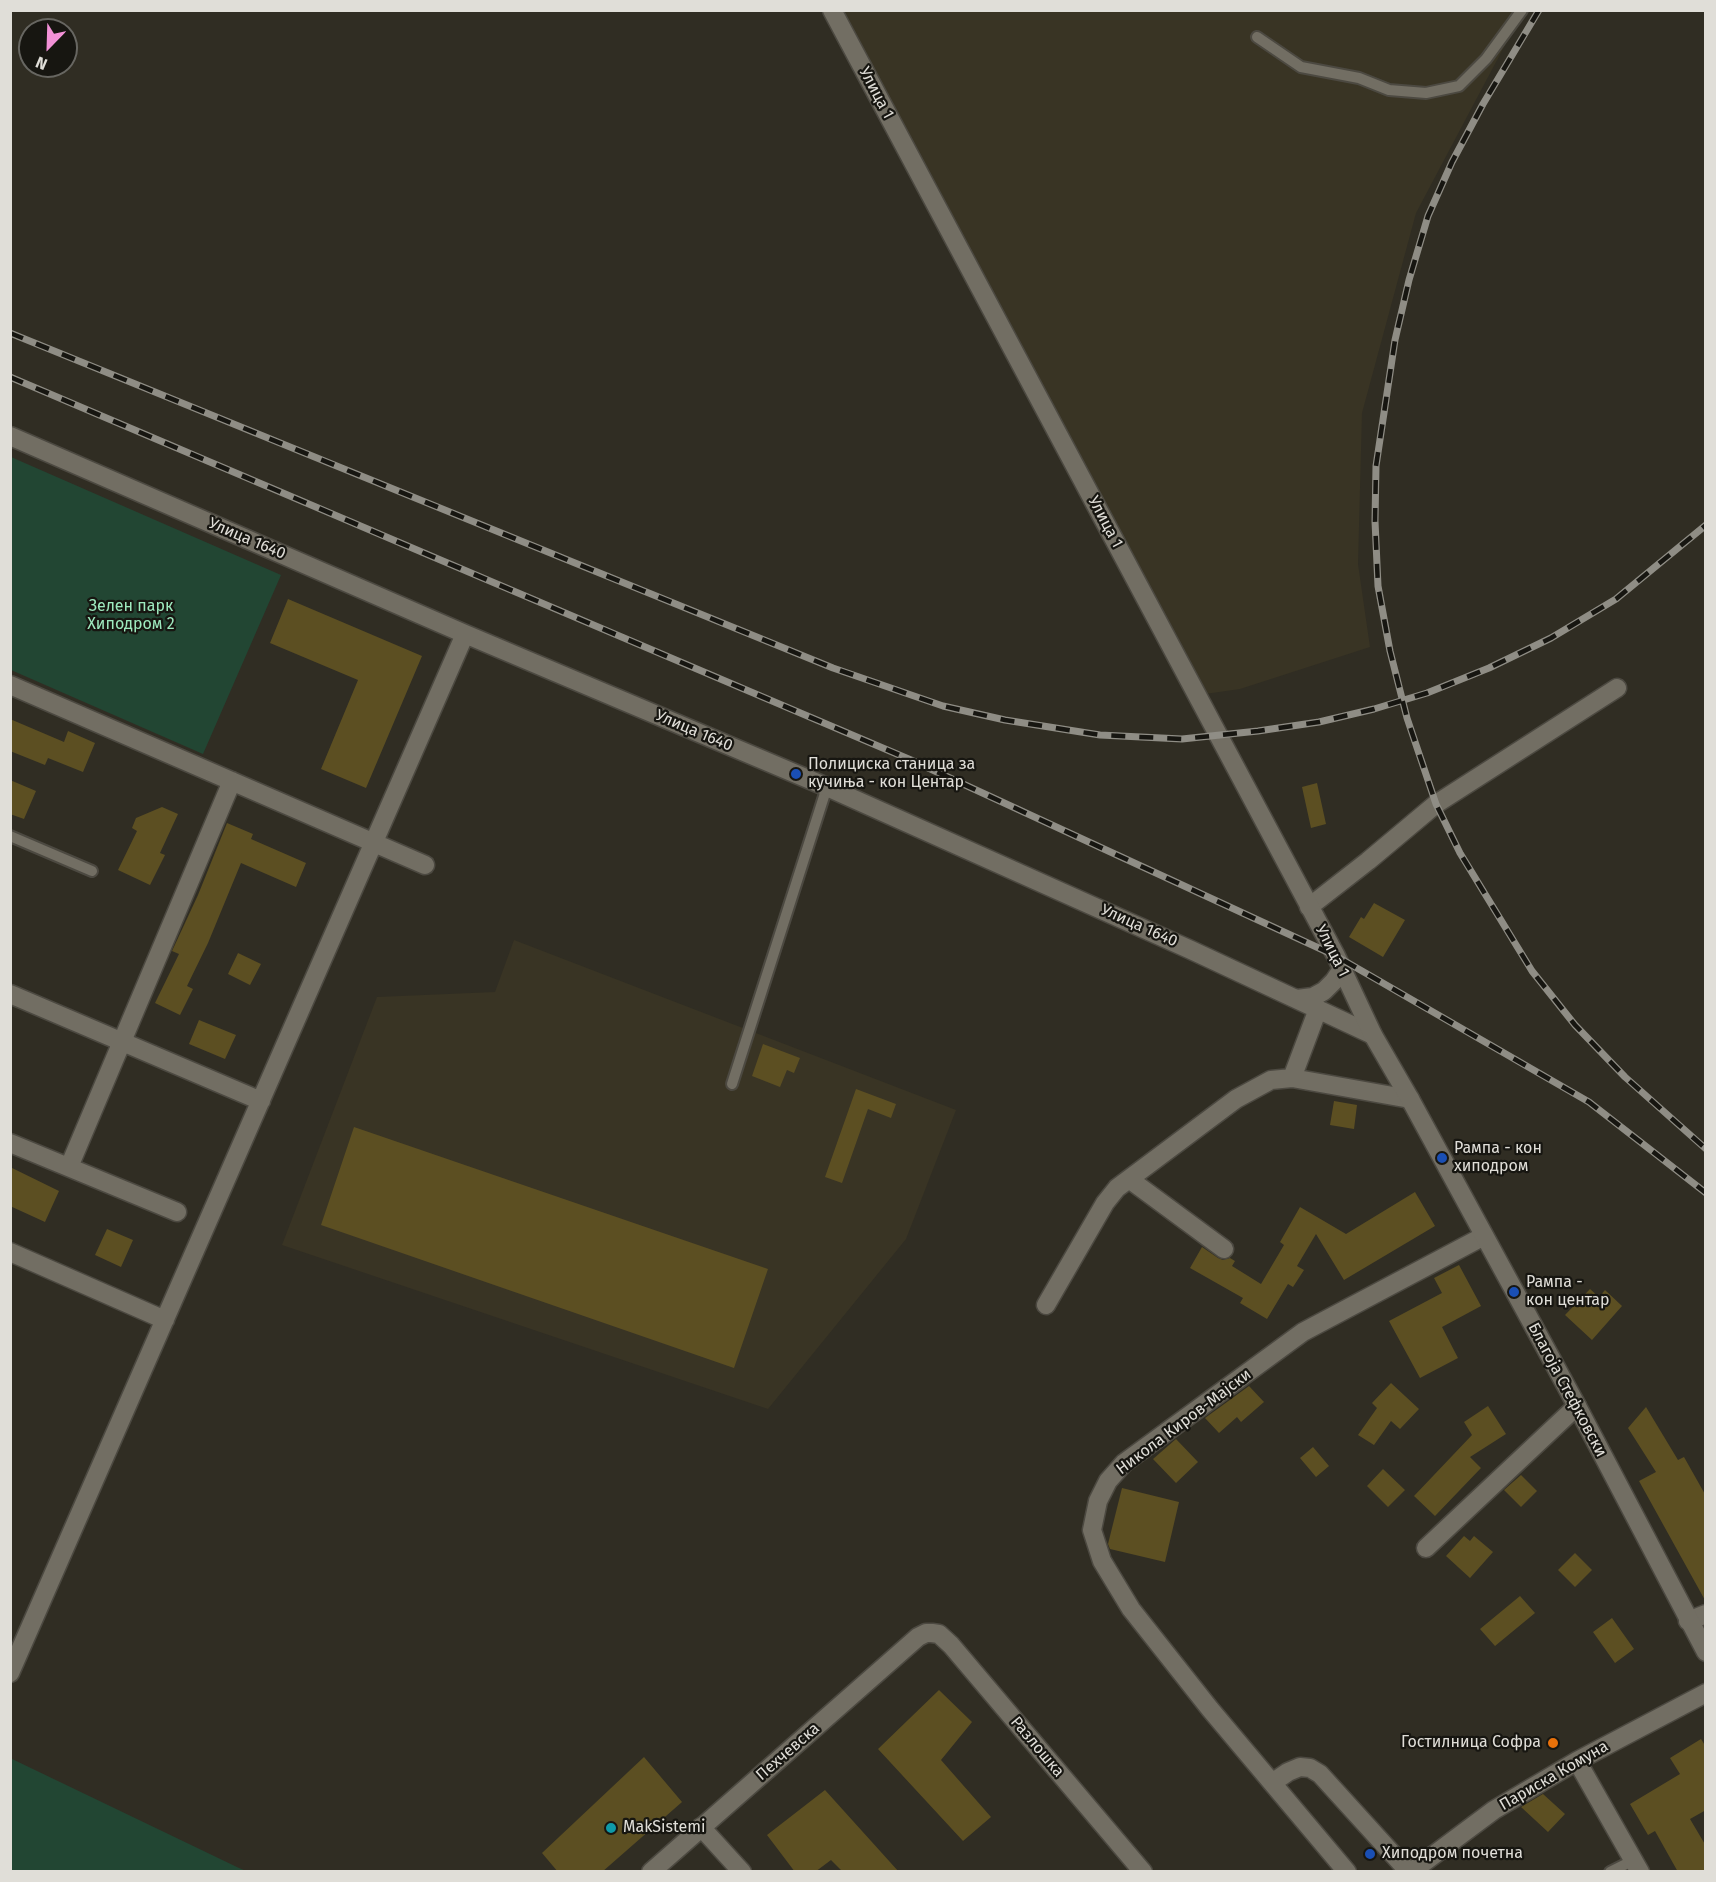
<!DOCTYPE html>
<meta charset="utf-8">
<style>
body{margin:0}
#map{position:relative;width:1716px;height:1882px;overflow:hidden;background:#302d23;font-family:"Fira Sans",sans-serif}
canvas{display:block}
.frame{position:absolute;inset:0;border:12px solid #e0ded8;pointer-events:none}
.north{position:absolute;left:18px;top:18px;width:60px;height:60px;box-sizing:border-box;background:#171611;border:2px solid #676661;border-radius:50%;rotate:203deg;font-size:16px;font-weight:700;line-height:24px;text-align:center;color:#e0ded8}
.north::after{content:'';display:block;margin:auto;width:21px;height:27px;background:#f291d7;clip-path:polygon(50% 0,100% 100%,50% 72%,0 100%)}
</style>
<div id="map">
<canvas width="1716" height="1882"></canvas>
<div class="frame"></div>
<div class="north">N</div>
</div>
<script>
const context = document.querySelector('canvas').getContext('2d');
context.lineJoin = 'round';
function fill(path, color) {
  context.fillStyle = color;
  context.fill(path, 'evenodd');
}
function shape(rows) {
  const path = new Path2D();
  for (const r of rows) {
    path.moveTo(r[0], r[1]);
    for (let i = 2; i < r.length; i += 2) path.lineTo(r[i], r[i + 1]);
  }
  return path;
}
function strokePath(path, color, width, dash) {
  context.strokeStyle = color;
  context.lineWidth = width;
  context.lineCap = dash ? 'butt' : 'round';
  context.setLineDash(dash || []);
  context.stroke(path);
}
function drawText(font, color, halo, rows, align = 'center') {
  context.font = font + ' "Fira Sans",sans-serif';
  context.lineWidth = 4.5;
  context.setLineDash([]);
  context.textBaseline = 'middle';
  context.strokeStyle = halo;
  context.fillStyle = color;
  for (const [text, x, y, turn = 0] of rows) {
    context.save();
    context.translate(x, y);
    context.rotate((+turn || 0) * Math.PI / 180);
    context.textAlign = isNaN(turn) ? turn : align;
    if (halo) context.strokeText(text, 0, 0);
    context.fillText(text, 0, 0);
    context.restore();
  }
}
fill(shape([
 [826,11,1523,11,1416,213,1362,413,1358,564,1370,647,1240,689,1191,696],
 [514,940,956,1110,906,1239,768,1409,282,1245,377,997,495,992]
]), '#393424');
fill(shape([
 [11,457,281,575,203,754,11,670],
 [10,1758,239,1868,246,1871,11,1871]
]), '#224633');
fill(shape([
 [288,599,422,656,366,788,321,769,358,680,270,643],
 [10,719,64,742,68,731,95,743,83,772,48,758,45,765,10,751],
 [10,780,36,791,24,819,10,814],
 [1317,783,1326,824,1311,828,1302,787],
 [162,807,178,814,160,853,165,855,150,885,118,870,137,831,132,828,136,818],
 [227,823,253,834,251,839,306,863,296,887,241,863,208,943,187,986,193,989,180,1015,155,1003,179,954,172,951,198,895],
 [1374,903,1405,920,1383,957,1349,937,1361,917,1364,919],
 [238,953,261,964,250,985,228,974],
 [199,1020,236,1035,225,1059,189,1044],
 [763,1044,800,1058,794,1073,787,1070,780,1087,752,1076],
 [856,1089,896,1104,891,1118,868,1109,842,1183,825,1177],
 [1334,1101,1357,1105,1354,1129,1330,1125],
 [354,1127,768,1269,734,1368,321,1225],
 [10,1167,59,1191,45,1222,10,1206],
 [1415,1192,1435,1226,1344,1280,1316,1234,1297,1266,1304,1270,1293,1287,1288,1284,1267,1319,1240,1303,1243,1298,1190,1268,1202,1247,1218,1258,1223,1260,1230,1258,1235,1261,1232,1266,1261,1284,1284,1245,1280,1242,1300,1207,1346,1234],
 [107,1229,133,1240,121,1267,95,1255],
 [1459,1265,1481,1306,1442,1327,1458,1358,1420,1378,1389,1321,1442,1293,1434,1278],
 [1590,1289,1599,1297,1605,1290,1622,1306,1592,1340,1565,1315],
 [1391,1383,1419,1409,1400,1429,1391,1421,1374,1445,1358,1435,1377,1408,1372,1403],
 [1249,1386,1264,1402,1241,1422,1237,1417,1219,1433,1205,1418],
 [1488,1406,1506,1434,1470,1457,1481,1468,1435,1516,1414,1496,1472,1435,1464,1422],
 [1646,1407,1678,1460,1684,1457,1706,1496,1706,1602,1639,1481,1656,1472,1628,1428],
 [1176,1439,1198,1462,1176,1483,1153,1459],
 [1313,1447,1329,1466,1316,1477,1300,1458],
 [1383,1469,1405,1490,1388,1507,1367,1486],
 [1521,1475,1537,1491,1521,1507,1504,1490],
 [1122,1488,1179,1502,1165,1562,1110,1549,1108,1544],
 [1464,1536,1470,1541,1474,1536,1493,1552,1470,1578,1446,1556],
 [1575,1553,1592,1570,1575,1587,1558,1570],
 [1520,1596,1535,1613,1495,1646,1480,1629],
 [1612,1618,1634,1649,1615,1663,1593,1632],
 [939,1690,972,1722,941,1760,991,1817,963,1841,878,1749],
 [1701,1739,1706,1747,1706,1810,1690,1819,1706,1846,1706,1872,1678,1872,1655,1831,1648,1835,1630,1804,1680,1774,1670,1758],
 [644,1757,682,1802,602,1872,558,1872,542,1853],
 [825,1790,899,1872,843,1872,831,1860,815,1872,795,1872,767,1835],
 [1543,1794,1565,1814,1548,1832,1521,1807]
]), '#5c4f22');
const lane = shape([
 [1257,37,1301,67,1359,78,1389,90,1426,93,1459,86,1486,59,1522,10],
 [10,836,92,871],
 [732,1084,827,787],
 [1610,1872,1634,1860]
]);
const street = shape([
 [10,436,465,634,827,787,1191,950,1373,1035],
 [10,685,425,865],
 [1309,907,1368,861,1436,804,1617,688],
 [10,994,261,1101],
 [1297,999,1313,997,1324,991,1334,981,1342,969],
 [1292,1078,1318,1009],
 [10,1143,177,1212],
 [69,1167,232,781],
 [1129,1179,1224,1249],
 [10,1252,165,1320],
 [1046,1305,1105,1203,1117,1188,1236,1099,1271,1080,1292,1078,1410,1099],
 [1426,1548,1577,1406],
 [1688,1621,1706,1614],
 [10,1673,465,634],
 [1577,1761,1640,1872],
 [1272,1783,1288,1772,1300,1767,1310,1768,1320,1774,1409,1872],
 [701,1827,742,1872],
 [651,1872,918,1637,926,1633,932,1633,939,1634,951,1645,1143,1872],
 [1347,1872,1210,1709,1131,1609,1102,1561,1092,1530,1098,1501,1108,1481,1124,1463,1303,1332,1484,1236],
 [1411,1872,1494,1810,1577,1761,1706,1693]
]);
const secondary = shape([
 [832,10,1336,956,1373,1035,1410,1099,1577,1406,1706,1652]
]);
strokePath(lane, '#4c4941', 14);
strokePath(street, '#4c4941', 21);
strokePath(secondary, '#4c4941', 21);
strokePath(lane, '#726e63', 10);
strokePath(street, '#726e63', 18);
strokePath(secondary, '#726e63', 18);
const rail = shape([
 [1539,10,1483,104,1452,162,1428,216,1409,280,1395,340,1376,466,1375,521,1378,586,1390,651,1407,718,1436,804,1460,853,1532,971,1575,1025,1625,1077,1706,1149],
 [10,333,833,668,943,706,1005,720,1100,735,1182,739,1258,731,1319,722,1374,709,1427,693,1489,668,1551,638,1616,599,1706,525],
 [10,377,911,760,1336,956,1589,1102,1706,1193]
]);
strokePath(rail, '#8f8d85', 7);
strokePath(rail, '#171611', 4.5, [14]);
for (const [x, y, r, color] of [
 [796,774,6,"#1a4fb4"],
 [1442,1158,6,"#1a4fb4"],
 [1514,1292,6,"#1a4fb4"],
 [1553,1743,6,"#e8710a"],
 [611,1828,6,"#0f9aa8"],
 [1370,1854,6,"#1a4fb4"]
]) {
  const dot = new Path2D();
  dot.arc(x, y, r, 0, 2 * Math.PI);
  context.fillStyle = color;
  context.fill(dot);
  strokePath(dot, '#171611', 2);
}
drawText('16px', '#e0ded8', '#171611', [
 ["Улица 1",876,93,62],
 ["Улица 1",1105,522,62],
 ["Улица 1640",247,539,23],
 ["Улица 1640",694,731,23],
 ["Улица 1640",1139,926,24],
 ["Улица 1",1332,951,63],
 ["Благоја Стефковски",1567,1390,62],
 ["Никола Киров-Мајски",1184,1422,-37],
 ["Разлошка",1037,1747,50],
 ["Пехчевска",788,1752,-41],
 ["Париска Комуна",1554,1776,-30]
]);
drawText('16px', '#9eeabf', '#171611', [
 ["Зелен парк",131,607],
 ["Хиподром 2",131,625]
]);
drawText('16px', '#e0ded8', '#171611', [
 ["Полициска станица за",808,765],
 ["кучиња - кон Центар",808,783],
 ["Рампа - кон",1454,1149],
 ["хиподром",1454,1167],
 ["Рампа -",1526,1283],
 ["кон центар",1526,1301],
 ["Гостилница Софра",1541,1743,"right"],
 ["MakSistemi",623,1828],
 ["Хиподром почетна",1382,1854]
], 'left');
</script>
